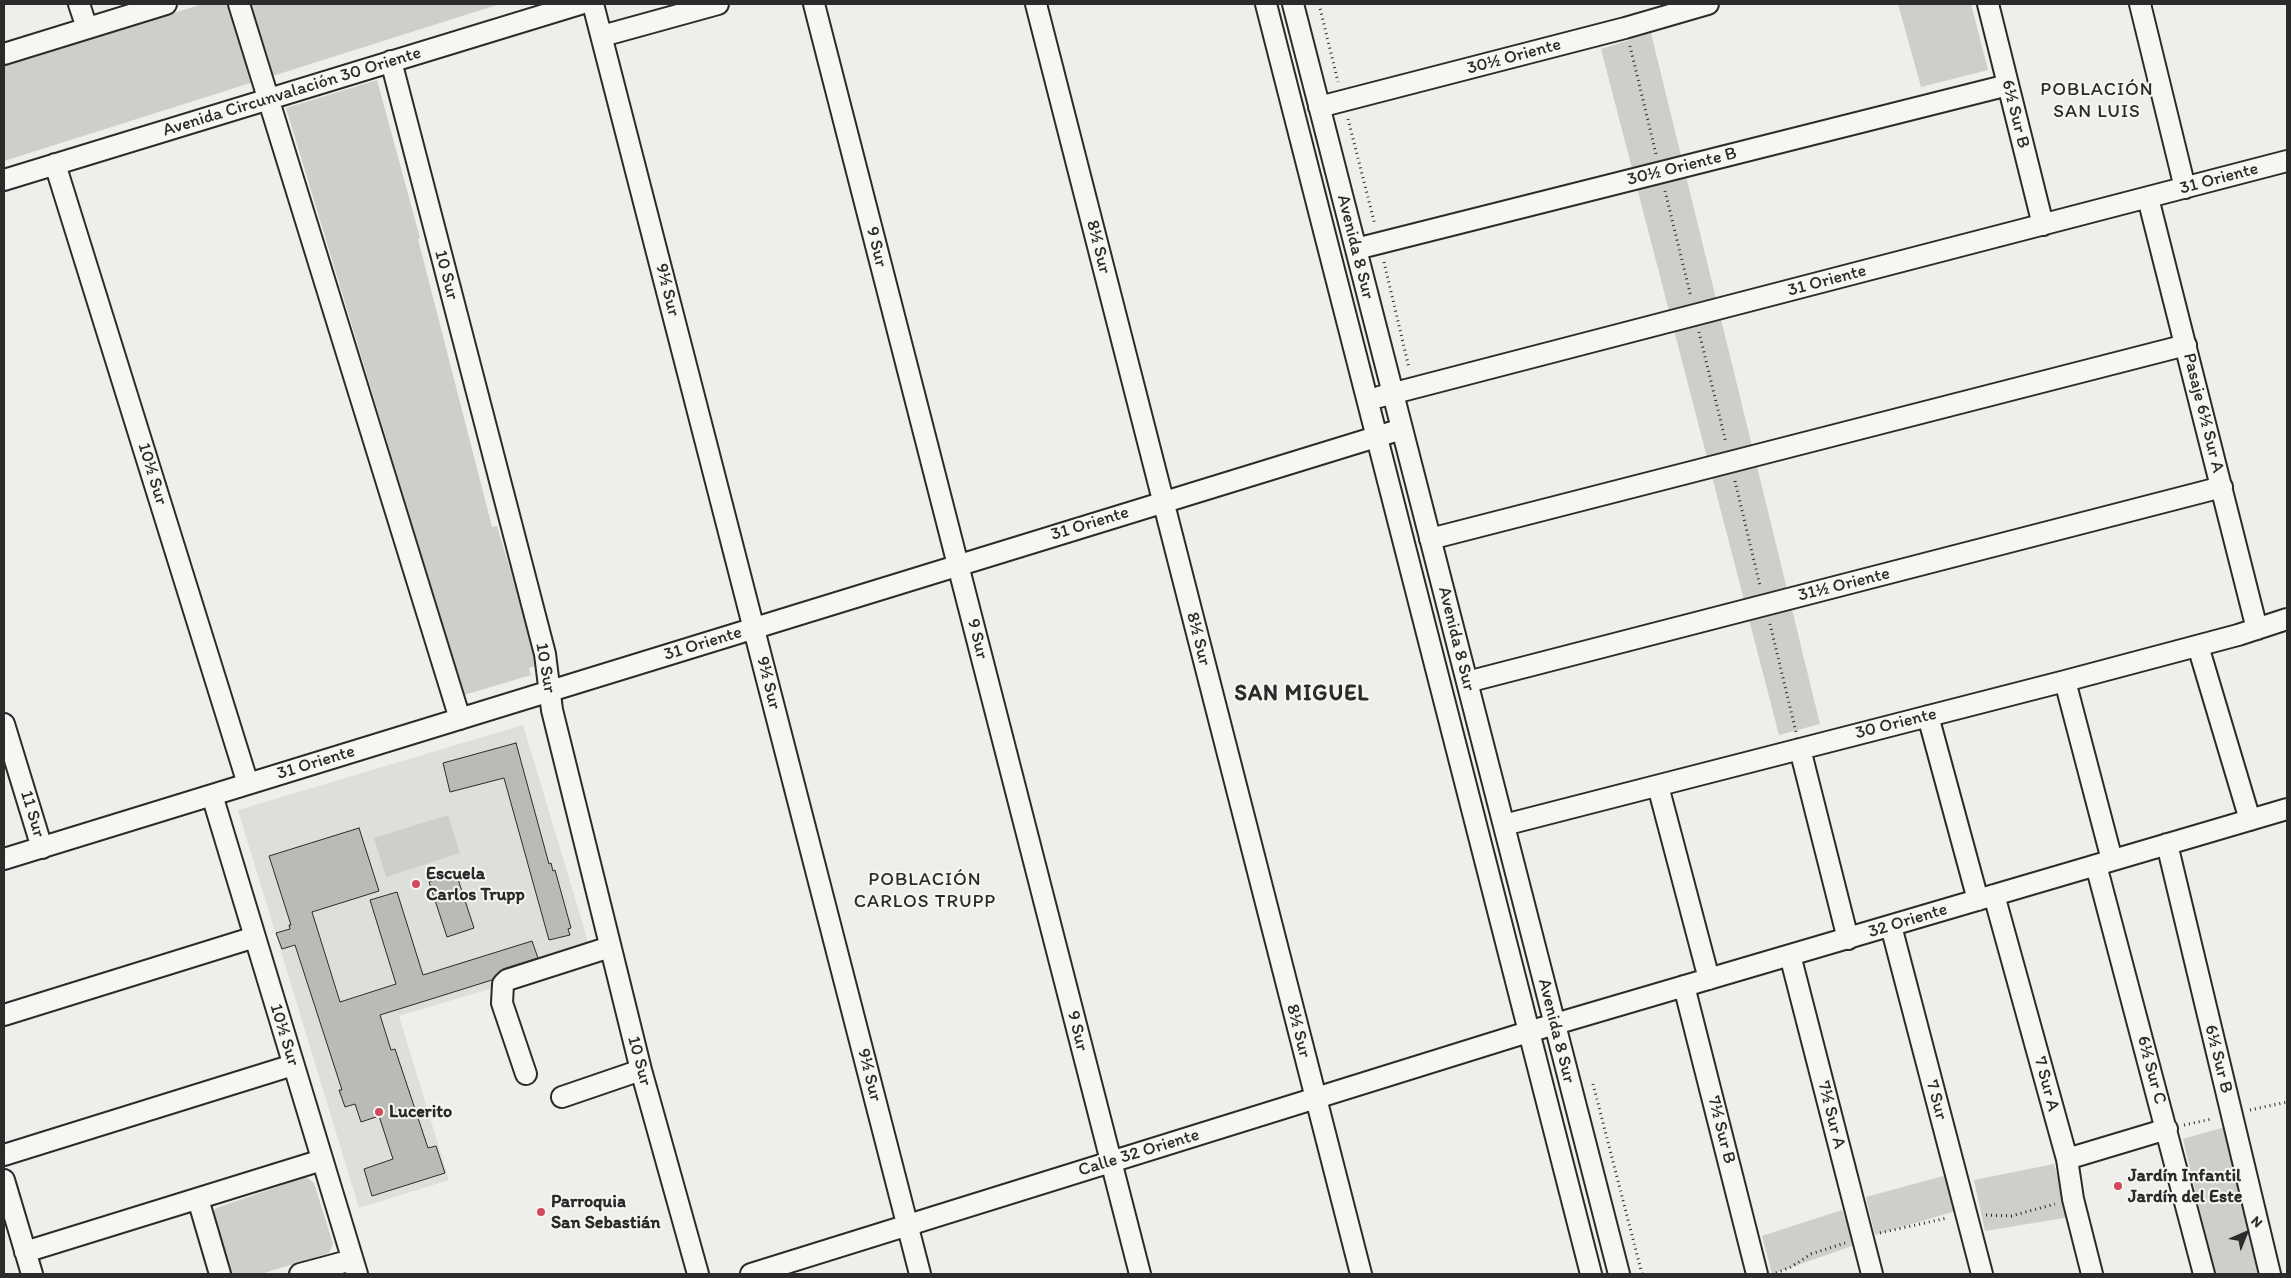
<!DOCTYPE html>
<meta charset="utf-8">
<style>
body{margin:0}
#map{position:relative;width:2291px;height:1278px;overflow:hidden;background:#eeeeea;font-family:Itim,sans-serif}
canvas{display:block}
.frame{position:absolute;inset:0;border:5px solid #2b2b2b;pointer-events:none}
.north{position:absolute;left:2221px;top:1208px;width:50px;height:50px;-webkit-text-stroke:4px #f6f6f2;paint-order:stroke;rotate:44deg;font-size:14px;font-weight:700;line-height:20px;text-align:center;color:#2b2b2b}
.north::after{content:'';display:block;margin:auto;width:18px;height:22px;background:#2b2b2b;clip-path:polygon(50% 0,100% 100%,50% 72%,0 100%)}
</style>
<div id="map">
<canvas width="2291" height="1278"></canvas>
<div class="frame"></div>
<div class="north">N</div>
</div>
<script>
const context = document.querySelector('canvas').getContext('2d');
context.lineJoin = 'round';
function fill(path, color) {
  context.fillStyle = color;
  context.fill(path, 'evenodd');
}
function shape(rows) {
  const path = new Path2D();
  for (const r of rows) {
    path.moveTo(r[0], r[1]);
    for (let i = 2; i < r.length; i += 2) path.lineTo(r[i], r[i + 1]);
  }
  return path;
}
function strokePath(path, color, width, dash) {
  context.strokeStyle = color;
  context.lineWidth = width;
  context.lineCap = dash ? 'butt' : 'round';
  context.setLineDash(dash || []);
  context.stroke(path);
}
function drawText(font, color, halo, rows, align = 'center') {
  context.font = font + ' Itim,sans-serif';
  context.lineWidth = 4;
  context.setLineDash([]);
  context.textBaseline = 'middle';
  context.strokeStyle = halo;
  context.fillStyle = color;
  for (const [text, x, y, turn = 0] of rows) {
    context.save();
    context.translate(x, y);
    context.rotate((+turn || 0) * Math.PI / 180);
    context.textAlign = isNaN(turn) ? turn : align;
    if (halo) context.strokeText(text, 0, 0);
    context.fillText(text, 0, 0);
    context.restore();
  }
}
fill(shape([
 [523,725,593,958,399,1016,449,1180,359,1208,238,810]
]), '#dededb');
fill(shape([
 [203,4,500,4,4,161,4,65],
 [1898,4,1971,4,1988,70,1921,87],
 [1651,33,1820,724,1779,735,1601,49],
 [377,80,420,238,418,239,492,527,497,526,539,665,529,668,531,675,464,695,286,108],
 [448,815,460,853,386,877,374,838],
 [2225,1127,2258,1274,2215,1274,2183,1139],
 [2054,1164,2070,1217,1985,1231,1974,1180],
 [1947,1175,1959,1210,1875,1235,1866,1197],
 [306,1177,314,1183,333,1244,329,1253,261,1274,230,1274,211,1215,216,1208],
 [1842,1210,1855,1245,1772,1274,1762,1236]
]), '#cececa');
const building = shape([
 [516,743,549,864,551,863,553,871,555,870,571,928,568,929,570,935,549,940,504,778,450,792,443,763,516,743],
 [359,828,379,891,312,912,340,1002,396,984,370,900,397,892,423,975,532,941,538,958,503,969,492,980,380,1015,391,1050,395,1049,428,1148,436,1146,445,1173,372,1196,364,1169,393,1159,379,1116,361,1122,355,1104,345,1107,339,1090,342,1090,295,945,282,949,276,933,290,929,289,925,291,925,269,856,359,828],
 [456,873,474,928,447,937,429,882,456,873]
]);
fill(building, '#babab7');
strokePath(building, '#2b2b2b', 1);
const minor = shape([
 [79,4,87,28],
 [239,4,460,719],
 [593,4,920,1274],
 [814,4,1140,1274],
 [1036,4,1361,1274],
 [1266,4,1591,1274],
 [1293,4,1619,1274],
 [1988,4,2043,225],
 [2140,4,2185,188],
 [602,36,718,4],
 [4,54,166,4],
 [391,61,545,654,552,710,641,1070,698,1274],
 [1319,107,1625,28,1708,4],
 [55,164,248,784],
 [4,180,580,4],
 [2148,198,2257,629],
 [1356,249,2008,85],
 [1379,397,2287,161],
 [1430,539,2186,345],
 [2198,646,2250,820],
 [2065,681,2112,860],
 [1467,682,2222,487],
 [1928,716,1978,900],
 [4,724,42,848],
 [1800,749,1848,939],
 [1658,786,1709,979],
 [212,795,357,1274],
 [1504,825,2065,681,2238,635,2287,619],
 [2167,844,2270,1274],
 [4,859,1402,429],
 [2096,865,2204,1274],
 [1994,895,2067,1159,2073,1199,2092,1274],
 [1891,926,1982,1274],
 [1790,955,1872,1274],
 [1684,986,1757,1274],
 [4,1015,255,937],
 [526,1074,502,1003,503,984,507,980,610,947],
 [562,1097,641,1070],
 [4,1155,293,1065],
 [2067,1159,2167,1129],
 [4,1180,32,1274],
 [198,1199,220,1274],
 [25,1252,322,1160],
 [300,1274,352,1260],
 [751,1274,1528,1032,2287,809]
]);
strokePath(minor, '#2b2b2b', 24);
strokePath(shape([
 [1319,4,1338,82],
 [1630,46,1656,154],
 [1348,119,1375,225],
 [1665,191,1691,297],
 [1384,262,1409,368],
 [1699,332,1726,443],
 [1735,481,1760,586],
 [1770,624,1796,732],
 [1593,1084,1642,1274],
 [2250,1110,2287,1102],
 [2184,1125,2212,1119],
 [1986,1215,2011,1216,2055,1204],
 [1880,1233,1947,1218],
 [1776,1273,1791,1267,1811,1254,1845,1243]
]), '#2b2b2b', 3, [1, 4]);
strokePath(minor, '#f6f6f2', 20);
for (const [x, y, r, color] of [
 [416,884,5,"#d1495b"],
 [379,1112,5,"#d1495b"],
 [2118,1186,5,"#d1495b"],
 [541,1212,5,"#d1495b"]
]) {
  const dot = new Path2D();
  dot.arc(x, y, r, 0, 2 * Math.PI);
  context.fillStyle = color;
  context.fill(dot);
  strokePath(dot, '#f6f6f2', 2);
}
drawText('18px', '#2b2b2b', '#f6f6f2', [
 ["30½ Oriente",1514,57,-15],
 ["Avenida Circunvalación 30 Oriente",292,92,-17],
 ["6½ Sur B",2015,114,76],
 ["30½ Oriente B",1682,167,-14],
 ["31 Oriente",2219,179,-15],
 ["9 Sur",876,247,76],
 ["8½ Sur",1098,247,76],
 ["Avenida 8 Sur",1355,247,76],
 ["10 Sur",446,275,75],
 ["31 Oriente",1827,281,-15],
 ["9½ Sur",667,290,76],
 ["Pasaje 6½ Sur A",2203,413,76],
 ["10½ Sur",152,474,73],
 ["31 Oriente",1090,524,-17],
 ["31½ Oriente",1844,585,-14],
 ["9 Sur",977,639,76],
 ["8½ Sur",1198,639,76],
 ["Avenida 8 Sur",1456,639,76],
 ["31 Oriente",703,644,-17],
 ["10 Sur",545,668,80],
 ["9½ Sur",768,683,76],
 ["30 Oriente",1896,724,-14],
 ["31 Oriente",316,763,-17],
 ["11 Sur",32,814,73],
 ["32 Oriente",1908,921,-17],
 ["9 Sur",1077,1031,76],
 ["8½ Sur",1298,1031,76],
 ["Avenida 8 Sur",1556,1031,76],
 ["10½ Sur",284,1035,73],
 ["6½ Sur B",2218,1059,76],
 ["10 Sur",639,1061,75],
 ["6½ Sur C",2151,1070,75],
 ["9½ Sur",869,1075,76],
 ["7 Sur A",2046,1084,75],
 ["7 Sur",1936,1100,75],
 ["7½ Sur A",1831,1115,76],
 ["7½ Sur B",1721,1130,76],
 ["Calle 32 Oriente",1139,1153,-17]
]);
drawText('bold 18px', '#2b2b2b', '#f6f6f2', [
 ["Escuela",426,874],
 ["Carlos Trupp",426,895],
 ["Lucerito",389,1112],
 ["Jardín Infantil",2128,1176],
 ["Jardín del Este",2128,1197],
 ["Parroquia",551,1202],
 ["San Sebastián",551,1223]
], 'left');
context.letterSpacing = '1px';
drawText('19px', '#2b2b2b', '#f6f6f2', [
 ["POBLACIÓN",2097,90],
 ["SAN LUIS",2097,112],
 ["POBLACIÓN",925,880],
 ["CARLOS TRUPP",925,902]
]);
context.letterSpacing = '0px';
context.letterSpacing = '1px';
drawText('bold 22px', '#2b2b2b', '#f6f6f2', [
 ["SAN MIGUEL",1302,694]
]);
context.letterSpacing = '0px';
</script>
